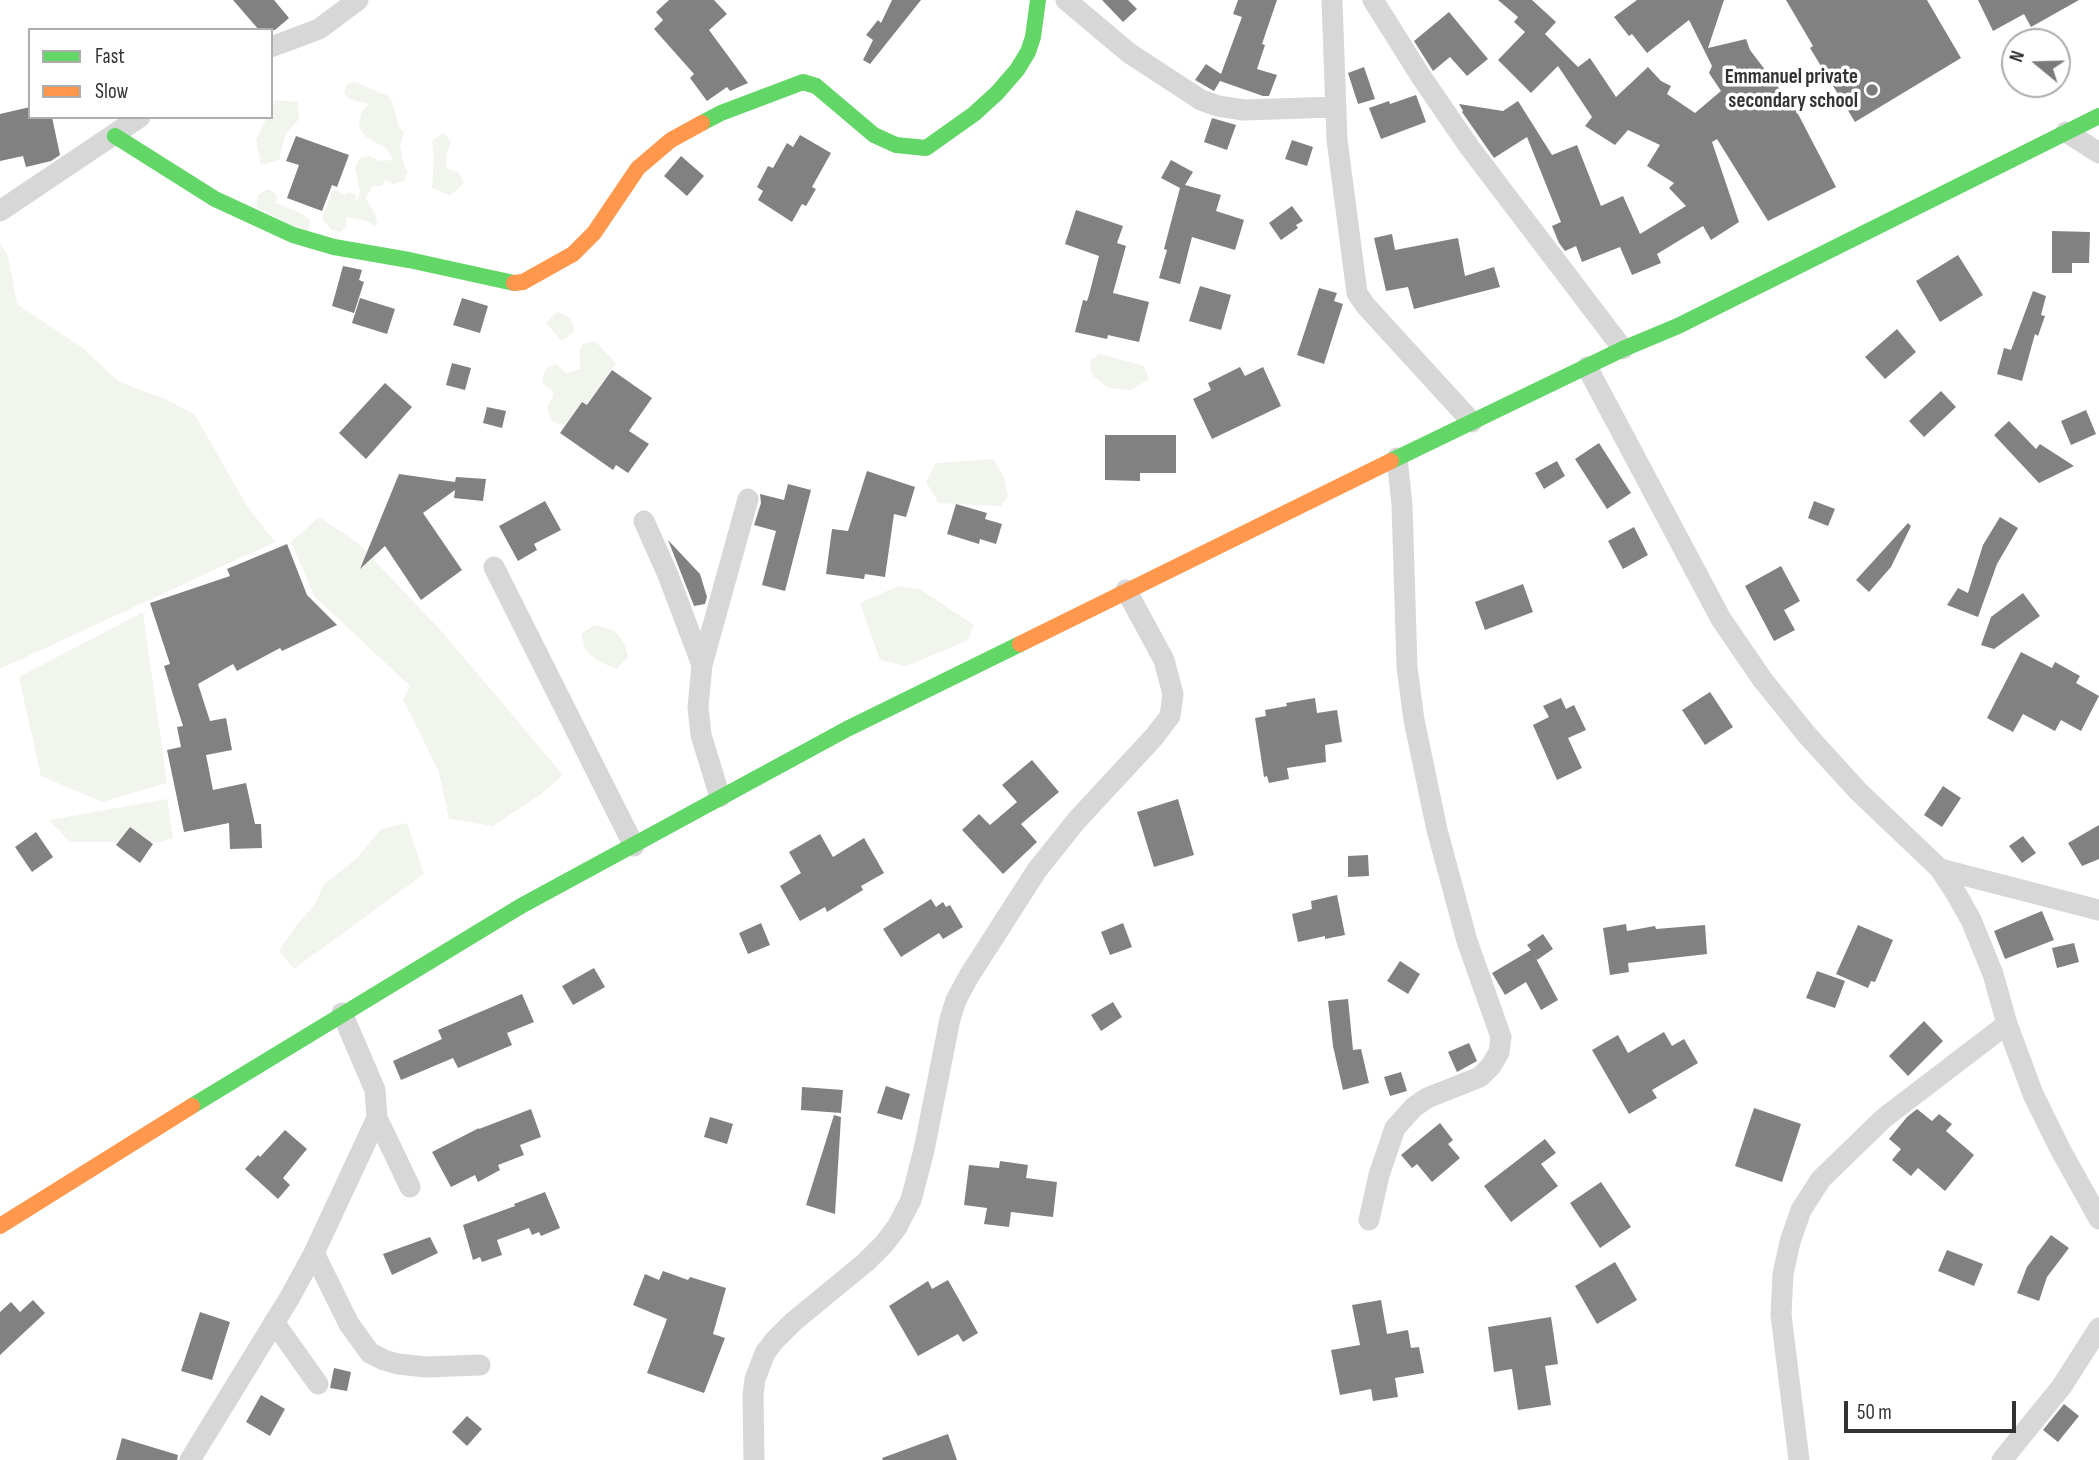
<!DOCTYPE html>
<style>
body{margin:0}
#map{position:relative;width:2099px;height:1460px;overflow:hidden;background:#fff;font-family:"Sofia Sans Condensed",sans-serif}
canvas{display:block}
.legend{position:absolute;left:28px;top:28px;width:245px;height:91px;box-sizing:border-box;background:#fff;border:2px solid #adadad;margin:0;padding:9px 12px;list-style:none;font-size:21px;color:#333}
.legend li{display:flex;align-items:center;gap:14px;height:35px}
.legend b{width:35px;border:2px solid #adadad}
.north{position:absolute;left:2001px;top:28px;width:70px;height:70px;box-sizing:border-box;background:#fff;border:2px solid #adadad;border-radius:50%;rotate:289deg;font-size:19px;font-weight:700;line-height:28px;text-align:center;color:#333}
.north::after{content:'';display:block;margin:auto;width:24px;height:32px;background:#7a7a7a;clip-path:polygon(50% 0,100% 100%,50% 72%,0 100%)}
.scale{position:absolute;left:1844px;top:1401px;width:172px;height:32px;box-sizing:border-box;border:4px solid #333;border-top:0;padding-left:9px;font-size:21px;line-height:24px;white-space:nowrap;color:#333;-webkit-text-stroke:5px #fff;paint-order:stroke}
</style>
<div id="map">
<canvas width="2099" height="1460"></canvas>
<ul class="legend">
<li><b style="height:9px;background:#63d668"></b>Fast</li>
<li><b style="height:9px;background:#ff974d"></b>Slow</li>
</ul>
<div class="north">N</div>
<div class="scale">50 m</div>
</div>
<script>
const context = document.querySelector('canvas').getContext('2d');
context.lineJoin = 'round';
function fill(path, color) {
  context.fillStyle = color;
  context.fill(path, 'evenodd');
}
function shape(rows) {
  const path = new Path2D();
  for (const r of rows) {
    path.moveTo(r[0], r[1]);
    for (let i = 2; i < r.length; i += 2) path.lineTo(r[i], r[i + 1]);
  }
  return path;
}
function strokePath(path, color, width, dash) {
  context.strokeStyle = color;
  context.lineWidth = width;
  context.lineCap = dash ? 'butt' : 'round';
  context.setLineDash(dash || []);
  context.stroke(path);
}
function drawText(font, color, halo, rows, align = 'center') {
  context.font = font + ' "Sofia Sans Condensed",sans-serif';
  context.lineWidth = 7;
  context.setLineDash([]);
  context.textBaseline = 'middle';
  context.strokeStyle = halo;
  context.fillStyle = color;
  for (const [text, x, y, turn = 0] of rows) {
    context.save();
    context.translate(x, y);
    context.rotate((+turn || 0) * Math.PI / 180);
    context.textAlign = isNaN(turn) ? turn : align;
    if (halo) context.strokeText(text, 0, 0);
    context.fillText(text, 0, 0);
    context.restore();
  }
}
fill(shape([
 [355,82,388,96,393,103,398,125,404,133,400,145,403,162,408,173,403,182,392,184,385,180,382,186,373,186,365,198,375,213,377,223,375,226,367,221,347,217,346,228,340,232,332,230,322,219,333,189,345,195,349,192,355,194,357,201,360,192,355,168,360,158,369,156,380,161,393,160,387,149,365,136,359,127,361,113,369,104,348,99,344,93,347,84],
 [276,100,298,102,299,119,285,135,279,160,261,165,256,140,267,117,271,117,271,109],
 [443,133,451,141,447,153,446,168,458,172,464,183,450,196,432,188,434,157,432,141],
 [267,189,272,191,277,196,276,203,300,213,310,220,308,234,256,207,258,195],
 [0,243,8,256,17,304,83,348,119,382,166,399,195,415,247,506,275,542,2,668,0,668],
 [557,312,571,318,575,331,562,341,546,323],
 [595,341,616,363,587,405,582,401,566,424,558,424,551,420,547,407,553,397,553,391,544,385,542,379,546,369,556,364,566,373,580,369,579,352,583,344],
 [1100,354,1144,366,1149,379,1131,390,1108,388,1091,374,1090,360],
 [993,459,1003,475,1008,496,1001,506,939,503,926,482,936,463],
 [319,517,358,543,444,634,563,775,541,794,493,826,449,819,439,772,403,699,410,686,315,597,291,542],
 [898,586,920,589,974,625,968,640,907,666,880,660,860,603],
 [143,612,167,783,102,802,41,776,19,677],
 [594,625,614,630,624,643,628,657,616,669,598,661,586,651,581,634],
 [167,799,173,838,161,842,70,842,49,820],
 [407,823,424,874,294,969,279,951,295,927,316,903,323,885,357,858,381,829]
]), '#f1f5ed');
fill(shape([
 [233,0,274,0,289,18,275,30,259,30],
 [669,0,714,0,727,14,709,30,748,83,730,91,727,87,707,101,690,78,694,74,654,29,663,20,656,12],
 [892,0,921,0,870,64,863,60,873,40,866,35,878,20,881,23],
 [1102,0,1128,0,1137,9,1123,22],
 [1238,0,1277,0,1262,44,1265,45,1257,69,1277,75,1269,96,1263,96,1220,81,1214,91,1195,80,1206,64,1221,74,1242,17,1233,14],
 [1498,0,1532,0,1556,22,1545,34,1578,67,1590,58,1616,97,1648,67,1661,81,1671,86,1667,94,1695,113,1721,91,1709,73,1712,66,1689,20,1647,53,1632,34,1629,36,1614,17,1637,0,1724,0,1708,48,1746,39,1750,50,1797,112,1836,187,1768,221,1717,139,1712,142,1739,222,1711,240,1703,226,1657,254,1661,263,1632,275,1620,247,1582,262,1576,246,1565,251,1559,243,1552,226,1561,222,1527,137,1494,158,1462,112,1463,111,1459,104,1503,111,1518,101,1552,155,1577,145,1601,206,1623,196,1640,234,1686,206,1669,188,1674,183,1647,166,1660,145,1628,130,1615,145,1585,126,1592,117,1558,66,1531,93,1498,60,1525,32,1514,22,1518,17],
 [1786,0,1927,0,1961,58,1855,122,1810,48,1813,46],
 [1978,0,2079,0,2031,27,2024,14,1993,31],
 [1449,12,1488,59,1467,76,1450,57,1433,71,1414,41],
 [1364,67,1375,99,1358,104,1348,73],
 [1416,95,1426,122,1381,139,1369,108,1389,101,1390,104],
 [30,107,30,117,52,117,60,155,51,161,26,167,23,156,0,161,0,114],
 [1212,118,1236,125,1227,150,1204,142],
 [800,135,831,153,812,187,816,189,806,206,802,204,792,222,758,200,763,191,757,187,768,166,773,168,787,143,793,147],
 [296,136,349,155,337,187,332,185,322,211,287,198,299,165,286,161],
 [1292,140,1313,147,1307,166,1285,159],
 [681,156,704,176,687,196,664,176],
 [1171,160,1193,172,1185,185,1221,195,1216,211,1244,220,1235,250,1192,237,1180,284,1159,278,1167,250,1164,249,1180,188,1161,178],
 [1292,206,1303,221,1296,225,1298,228,1281,240,1269,223],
 [1076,210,1123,226,1117,243,1126,246,1113,293,1149,302,1139,342,1108,335,1107,339,1075,332,1083,300,1087,301,1089,295,1099,256,1065,244],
 [2052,231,2090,232,2089,263,2072,263,2072,273,2052,273],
 [1392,234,1395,250,1458,238,1465,276,1494,267,1500,287,1414,309,1408,287,1386,291,1374,238],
 [1958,255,1983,295,1940,322,1916,281],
 [343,266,362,270,359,280,364,282,354,313,332,306],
 [1200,286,1231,295,1221,330,1189,321],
 [1319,288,1337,293,1334,301,1343,304,1324,364,1297,355],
 [2033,291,2046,296,2041,315,2045,316,2038,336,2035,334,2022,381,1997,374,2004,348,2011,350],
 [360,298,395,309,387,334,352,323],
 [462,298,488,306,480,333,453,325],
 [1897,329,1916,352,1885,379,1865,357],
 [452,363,471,368,465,390,446,385],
 [1240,367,1245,376,1263,367,1281,406,1212,439,1193,399,1211,390,1208,383],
 [612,370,652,398,629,431,649,444,628,473,616,465,613,470,560,433,582,402,587,405],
 [385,383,412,407,366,459,339,433],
 [1941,391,1956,407,1924,437,1909,421],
 [487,407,506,411,502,428,483,423],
 [2086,410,2096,434,2071,445,2061,421],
 [2009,421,2036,449,2040,444,2074,466,2039,483,1994,435],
 [1105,435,1176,435,1176,473,1140,473,1140,481,1105,480],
 [1599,443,1631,493,1607,509,1575,459],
 [1557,461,1565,476,1544,489,1535,473],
 [867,471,915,487,906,517,894,514,885,577,865,574,864,579,826,574,832,529,848,531],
 [399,474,455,482,456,477,486,479,483,501,454,498,455,490,423,513,462,570,421,600,385,546,360,569],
 [788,484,811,490,785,591,762,585,776,531,754,525,761,503,760,494,784,500],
 [545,501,561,530,534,544,537,550,518,561,499,526],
 [1814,501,1835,509,1828,526,1808,518],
 [956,504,987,513,985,519,1002,524,996,544,980,539,979,544,947,534],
 [2000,517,2018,528,1997,564,1978,617,1947,605,1958,588,1968,593,1983,545],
 [1908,523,1911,526,1891,567,1869,592,1856,580],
 [1634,527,1648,555,1623,569,1608,541],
 [668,540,700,574,707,597,705,604,694,606],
 [287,544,307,595,337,625,282,651,280,648,237,671,233,664,198,684,210,721,226,718,232,750,206,755,213,790,246,783,255,824,261,824,262,848,230,849,229,823,184,832,167,750,181,747,177,727,183,726,164,666,170,664,150,603,230,576,227,569],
 [1781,566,1800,601,1784,610,1795,630,1774,641,1745,586],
 [1523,584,1533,612,1485,630,1475,602],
 [2023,593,2040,616,1994,649,1981,645,1991,617],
 [2021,652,2052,668,2055,662,2080,676,2076,683,2099,696,2081,731,2061,720,2055,731,2023,714,2013,732,1987,718],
 [1710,692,1733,727,1705,745,1682,710],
 [1315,698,1317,713,1337,710,1342,742,1325,745,1326,762,1287,768,1289,779,1269,783,1267,776,1264,777,1255,718,1266,716,1265,710,1287,706,1286,703],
 [1561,698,1566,709,1574,705,1586,730,1568,738,1582,768,1557,780,1533,725,1549,717,1543,706],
 [1032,760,1059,792,1021,824,1037,842,1003,874,962,830,979,814,990,825,1017,802,1002,785],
 [1943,786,1961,798,1942,827,1924,815],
 [1178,799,1194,855,1154,867,1137,812],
 [2099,825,2099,859,2082,866,2068,843],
 [130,827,153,844,140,863,116,845],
 [36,832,53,857,32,872,15,847],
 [820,834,833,857,864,838,884,873,861,886,863,890,827,912,825,907,800,921,780,886,801,873,789,852],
 [2023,836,2036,853,2022,863,2009,846],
 [1368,855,1369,876,1348,877,1348,856],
 [1337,895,1345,935,1325,939,1325,936,1298,942,1292,914,1312,909,1311,901],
 [931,899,936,907,943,902,946,907,950,905,963,927,943,939,939,933,901,957,883,929],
 [2042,911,2054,940,2005,959,1994,931],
 [761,923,770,945,748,954,739,933],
 [1123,923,1132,947,1110,955,1101,932],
 [1626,924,1627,931,1655,926,1656,929,1705,925,1707,954,1628,963,1629,972,1610,975,1603,928],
 [1858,925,1893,940,1875,982,1871,981,1868,988,1836,974],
 [1543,934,1553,949,1537,960,1533,953,1558,1000,1541,1010,1526,982,1505,995,1492,973,1531,950,1527,945],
 [2074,943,2079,962,2057,968,2052,948],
 [1400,961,1420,974,1408,994,1387,981],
 [594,968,605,987,573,1005,562,986],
 [1817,971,1845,981,1835,1008,1806,998],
 [522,994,534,1022,507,1033,512,1045,458,1068,453,1058,401,1080,393,1061,442,1039,438,1030],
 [1348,999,1353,1050,1361,1049,1369,1083,1343,1090,1333,1046,1328,1001],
 [1113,1002,1122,1017,1101,1031,1091,1015],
 [1924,1021,1943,1041,1908,1076,1889,1056],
 [1664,1032,1672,1046,1684,1039,1698,1063,1652,1090,1657,1098,1629,1114,1592,1050,1618,1035,1628,1053],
 [1469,1043,1477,1061,1457,1072,1448,1052],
 [1401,1072,1407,1091,1390,1096,1384,1077],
 [886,1086,910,1094,902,1120,877,1113],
 [802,1087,843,1090,841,1113,801,1110],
 [1754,1108,1801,1124,1782,1182,1735,1166],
 [531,1109,541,1137,520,1145,524,1155,498,1165,500,1170,478,1182,475,1175,451,1187,432,1152,479,1128,479,1129],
 [1917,1109,1932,1121,1939,1114,1952,1124,1946,1131,1974,1155,1945,1191,1918,1168,1911,1176,1892,1160,1901,1149,1889,1139,1907,1117],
 [834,1115,841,1117,835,1214,806,1205],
 [710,1117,733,1124,727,1144,704,1137],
 [1440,1123,1453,1140,1448,1144,1460,1158,1432,1182,1417,1164,1412,1168,1401,1155],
 [285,1130,307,1149,283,1178,290,1185,278,1199,245,1169,258,1155,260,1157],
 [1545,1139,1556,1153,1541,1164,1558,1186,1511,1222,1484,1186],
 [1000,1161,1028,1165,1026,1178,1057,1182,1053,1217,1011,1212,1009,1227,984,1224,987,1208,964,1205,969,1165,999,1168],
 [1601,1182,1631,1227,1600,1248,1570,1203],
 [545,1192,560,1228,541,1236,539,1232,532,1235,529,1228,497,1240,502,1255,482,1262,480,1257,473,1260,463,1225,515,1206,514,1204],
 [2051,1235,2069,1248,2047,1277,2039,1301,2017,1293,2027,1267],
 [430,1237,438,1253,392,1275,383,1254],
 [1947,1250,1983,1264,1974,1286,1938,1271],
 [1615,1262,1637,1300,1597,1324,1575,1286],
 [663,1271,688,1280,690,1277,726,1288,713,1334,725,1338,704,1393,647,1373,667,1319,633,1305,645,1274,659,1280],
 [948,1280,978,1333,963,1342,958,1334,918,1356,889,1306,928,1281,932,1289],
 [33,1300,45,1313,0,1355,0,1312,11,1302,20,1312],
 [1381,1300,1387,1334,1408,1330,1411,1348,1419,1347,1424,1373,1395,1378,1398,1397,1373,1401,1371,1389,1340,1395,1331,1350,1360,1345,1352,1305],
 [200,1312,230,1322,212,1380,181,1371],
 [1551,1317,1558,1364,1545,1366,1551,1405,1518,1410,1512,1369,1494,1372,1488,1327],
 [334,1368,351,1372,347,1391,330,1388],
 [261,1395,285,1409,270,1436,246,1422],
 [2064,1404,2079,1416,2058,1442,2043,1430],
 [467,1416,482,1429,467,1446,452,1432],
 [948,1434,957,1460,883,1460,882,1458],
 [122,1438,178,1455,177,1460,116,1460]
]), '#818181');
strokePath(shape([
 [1066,0,1129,53,1201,100,1218,106,1244,110,1335,107],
 [1332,0,1337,140,1357,293,1365,305,1472,422],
 [1373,0,1420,75,1470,148,1623,349],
 [271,47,319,29,358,0],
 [2066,132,2099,153],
 [0,211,140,117],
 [1587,367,1721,619,1762,679,1807,735,1858,791,1940,869,1957,895,1971,920,1993,974,2007,1024,2033,1094,2060,1149,2099,1219],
 [644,521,668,575,702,665],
 [494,567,634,846],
 [720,797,701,735,698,707,702,665,748,499],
 [1940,869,2099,910],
 [377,1118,410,1187],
 [1369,1220,1379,1175,1395,1128,1414,1107,1427,1098,1480,1077,1491,1066,1499,1052,1501,1037,1467,941,1437,830,1414,720,1407,667,1402,505,1397,458],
 [314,1253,349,1324,370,1353,384,1360,398,1364,426,1367,480,1365],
 [274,1322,318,1384],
 [190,1460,290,1297,314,1253,377,1118,375,1090,342,1013],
 [754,1460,753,1395,755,1379,765,1353,774,1341,793,1322,866,1262,884,1244,897,1227,911,1200,924,1150,950,1019,956,1000,969,976,1037,870,1077,820,1154,737,1170,716,1173,694,1164,660,1126,590],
 [1799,1460,1781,1315,1783,1274,1790,1242,1801,1210,1821,1179,1884,1118,2007,1024],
 [2002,1460,2062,1386,2099,1328]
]), '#d7d7d7', 21);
strokePath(shape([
 [702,123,721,113,803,82,816,86,874,135,896,145,926,148,974,114,997,93,1017,70,1028,52,1033,37,1038,0],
 [115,136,215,199,293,235,334,247,409,260,514,283],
 [1391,461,1623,349,1678,326,2099,116],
 [192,1106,521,906,847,729,1020,644]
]), '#63d668', 16);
strokePath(shape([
 [514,283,523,282,573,254,594,233,638,168,671,140,702,123],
 [1020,644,1391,461],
 [0,1226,192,1106]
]), '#ff974d', 16);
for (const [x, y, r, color] of [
 [1872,90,7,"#7a7a7a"]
]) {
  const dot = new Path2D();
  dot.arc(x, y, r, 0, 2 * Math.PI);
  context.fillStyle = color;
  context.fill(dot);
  strokePath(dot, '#fff', 2.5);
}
drawText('bold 21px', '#333', '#fff', [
 ["Emmanuel private",1858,78],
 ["secondary school",1858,102]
], 'right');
</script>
